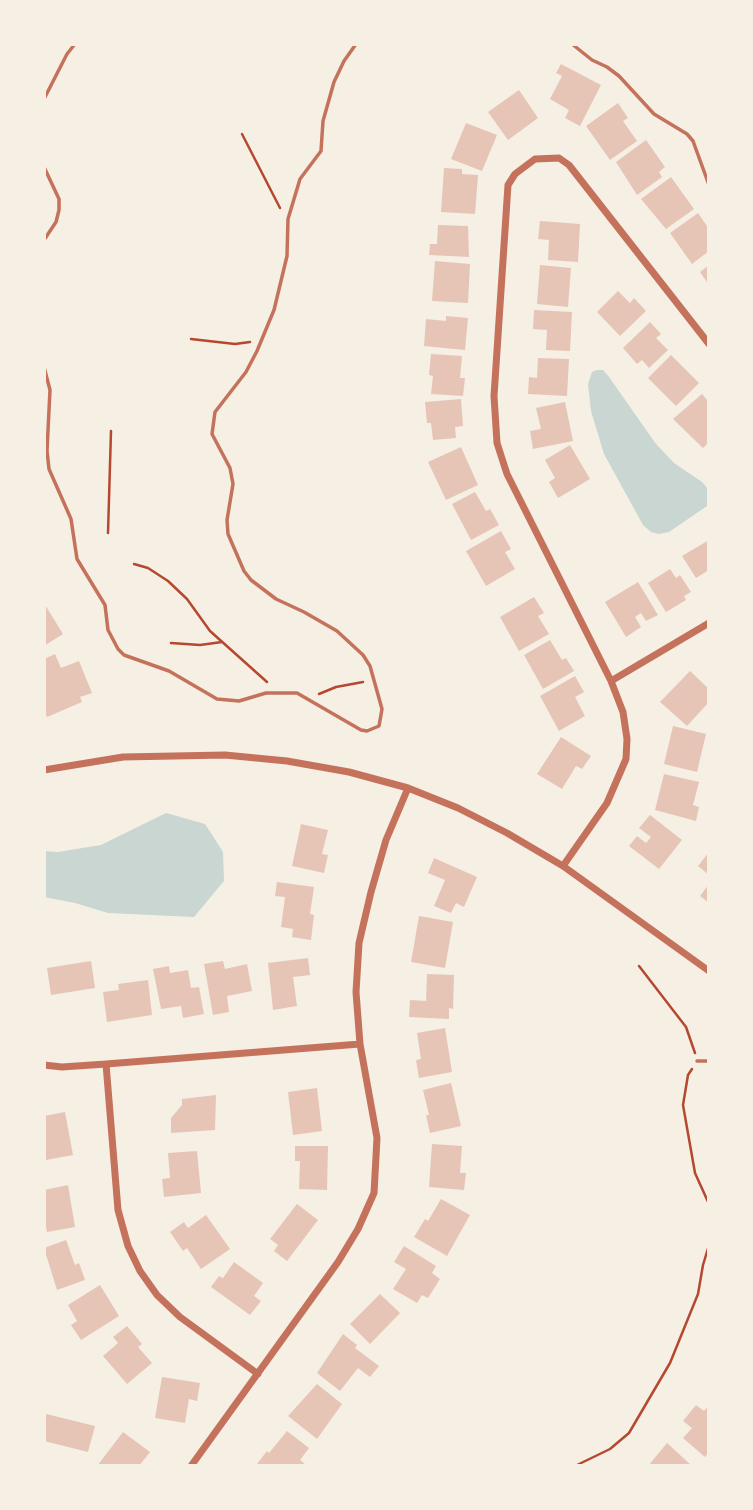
<!DOCTYPE html>
<style>
body{margin:0}
#map{position:relative;width:753px;height:1510px;overflow:hidden;background:#f6efe4;font-family:"PT Sans Narrow",sans-serif}
canvas{display:block}
.frame{position:absolute;inset:0;border:46px solid #f6efe4;pointer-events:none}
</style>
<div id="map">
<canvas width="753" height="1510"></canvas>
<div class="frame"></div>
</div>
<script>
const context = document.querySelector('canvas').getContext('2d');
context.lineJoin = 'round';
function fill(path, color) {
  context.fillStyle = color;
  context.fill(path, 'evenodd');
}
function shape(rows) {
  const path = new Path2D();
  for (const r of rows) {
    path.moveTo(r[0], r[1]);
    for (let i = 2; i < r.length; i += 2) path.lineTo(r[i], r[i + 1]);
  }
  return path;
}
function strokePath(path, color, width, dash) {
  context.strokeStyle = color;
  context.lineWidth = width;
  context.lineCap = dash ? 'butt' : 'round';
  context.setLineDash(dash || []);
  context.stroke(path);
}
fill(shape([
 [597,370,603,370,609,377,656,444,674,463,702,482,709,490,707,506,669,532,659,534,651,532,643,525,604,454,591,411,588,384,592,372],
 [166,813,205,824,223,852,224,881,194,917,108,913,75,903,44,897,44,851,58,852,101,845]
]), '#c9d6d2');
fill(shape([
 [561,64,601,85,580,126,565,118,569,110,550,99,562,76,556,73],
 [519,90,538,118,508,140,488,112],
 [618,103,628,118,623,121,637,141,610,160,586,126],
 [466,123,497,135,482,171,451,159],
 [646,140,665,167,659,172,662,177,637,195,616,162],
 [444,168,462,169,462,174,478,175,475,214,441,212],
 [671,177,694,209,666,229,641,199],
 [698,213,709,229,709,251,692,264,670,233],
 [540,221,580,224,578,262,548,260,549,240,538,239],
 [438,225,468,226,469,257,429,255,430,244,437,244],
 [435,261,470,264,468,303,432,301],
 [540,265,571,268,568,307,537,304],
 [709,265,709,285,700,272],
 [618,291,630,303,634,298,646,311,620,336,597,312],
 [534,310,572,312,570,351,546,350,547,330,533,329],
 [446,316,468,318,465,350,424,346,426,319,446,321],
 [650,322,661,334,656,338,668,350,649,368,642,360,637,364,623,348],
 [431,354,462,356,460,378,465,378,463,396,431,394,433,376,429,375],
 [671,355,699,383,676,406,648,378],
 [538,358,569,359,567,396,528,394,529,377,537,378],
 [702,394,709,402,709,442,703,448,673,419],
 [461,399,463,426,455,427,456,438,433,440,431,423,427,423,425,402],
 [565,402,573,441,533,449,530,431,541,429,536,408],
 [570,445,590,479,558,498,549,482,555,478,545,460],
 [461,447,478,485,446,500,428,462],
 [475,492,486,511,490,509,499,525,471,540,452,504],
 [501,531,511,549,505,552,515,569,486,586,466,551],
 [709,540,709,570,696,578,682,556],
 [670,569,676,578,680,575,691,592,684,596,686,600,666,612,648,583],
 [638,582,658,615,646,621,641,613,635,617,641,627,626,637,605,602],
 [534,597,544,613,538,616,549,634,519,651,500,617],
 [44,603,63,634,44,646],
 [550,640,562,660,566,658,574,671,543,689,524,655],
 [55,654,61,668,79,661,92,693,80,697,82,702,47,717,44,710,44,659],
 [690,671,709,689,709,702,687,726,660,702],
 [575,676,584,692,575,697,585,716,559,731,540,696],
 [673,726,706,734,697,772,664,764],
 [561,737,591,756,582,769,576,766,562,789,537,774],
 [664,774,699,782,693,805,699,807,696,821,655,810],
 [650,815,682,840,659,869,629,846,637,836,646,843,651,837,639,828],
 [301,824,328,830,322,854,328,855,324,873,292,866],
 [709,852,709,875,698,866],
 [434,858,477,877,464,907,456,903,451,913,434,906,445,880,428,873],
 [277,882,314,887,310,914,314,915,311,940,292,937,293,929,281,927,285,897,275,896],
 [709,884,709,903,700,896],
 [419,916,453,922,445,968,411,962],
 [308,958,310,975,293,977,297,1006,273,1010,268,963],
 [91,961,95,988,51,995,47,968],
 [223,961,225,969,247,964,252,991,227,996,229,1012,213,1015,204,964],
 [169,966,170,973,188,970,191,988,199,987,204,1014,183,1018,181,1006,161,1009,153,969],
 [427,974,454,975,453,1009,449,1008,449,1019,409,1017,410,1000,426,1001],
 [148,980,152,1015,107,1022,103,992,119,990,118,984],
 [445,1028,452,1072,419,1078,416,1060,421,1059,417,1033],
 [451,1083,461,1126,430,1133,426,1115,429,1115,423,1090],
 [317,1088,322,1131,293,1135,288,1092],
 [216,1095,215,1130,171,1133,171,1118,182,1105,182,1099],
 [65,1112,73,1155,46,1160,44,1116],
 [432,1144,462,1146,460,1173,466,1173,464,1190,429,1187],
 [295,1146,328,1146,327,1190,299,1189,300,1161,295,1161],
 [197,1151,201,1193,164,1197,162,1179,170,1178,168,1153],
 [68,1185,75,1227,47,1232,44,1216,44,1190],
 [441,1199,470,1215,447,1256,414,1237,425,1219,428,1221],
 [297,1204,318,1220,287,1261,274,1251,278,1245,270,1239],
 [206,1215,230,1249,201,1269,187,1248,183,1251,170,1232,184,1222,188,1228],
 [66,1240,75,1265,79,1263,85,1280,57,1290,44,1248],
 [404,1246,436,1266,432,1273,440,1279,428,1298,422,1295,417,1303,393,1289,406,1269,394,1262],
 [234,1262,263,1283,254,1296,261,1301,250,1315,211,1287,219,1276,223,1278],
 [100,1285,119,1316,81,1340,71,1325,77,1321,68,1305],
 [380,1294,400,1313,370,1344,350,1324],
 [127,1326,142,1344,138,1347,152,1363,127,1384,103,1356,118,1343,113,1337],
 [343,1334,357,1345,355,1348,379,1366,370,1377,358,1368,340,1391,317,1373],
 [162,1377,200,1383,197,1401,189,1399,185,1423,155,1418],
 [317,1384,342,1404,317,1439,288,1416],
 [696,1405,704,1411,709,1405,709,1452,705,1457,683,1438,692,1428,683,1421],
 [46,1414,95,1426,88,1452,44,1441],
 [287,1431,309,1448,300,1460,305,1464,304,1466,260,1466,257,1464,267,1451,269,1453],
 [123,1432,150,1452,139,1466,97,1466],
 [667,1443,692,1466,648,1466]
]), '#e6c5b7');
strokePath(shape([
 [242,134,280,208],
 [191,339,235,344,250,342],
 [108,533,111,431],
 [134,564,148,568,168,581,187,599,210,631,267,682],
 [171,643,200,645,222,642],
 [319,694,336,687,363,682],
 [639,966,686,1027,695,1053],
 [692,1069,688,1075,683,1105,695,1173,709,1204],
 [575,1466,610,1449,629,1433,670,1363,698,1294,703,1265,709,1245]
]), '#b5482f', 2.5);
strokePath(shape([
 [572,44,592,60,607,67,619,76,654,114,687,134,693,141,709,185],
 [44,99,67,54,75,44],
 [44,167,59,199,59,210,56,222,44,240],
 [44,367,50,390,47,451,49,469,71,519,77,559,105,605,108,630,118,649,124,655,169,671,217,699,239,701,266,693,297,693,361,730,367,731,379,726,382,709,370,666,363,655,337,631,304,612,276,599,251,580,244,571,228,534,227,520,233,484,230,468,212,434,215,412,246,372,257,351,274,310,287,256,288,219,300,179,321,151,323,121,334,82,344,61,356,44],
 [697,1061,709,1061]
]), '#c5725c', 3.5);
strokePath(shape([
 [709,344,569,165,559,158,535,159,515,174,508,185,494,396,497,443,507,474,611,681,709,623],
 [44,770,123,757,225,755,287,761,349,772,408,788,458,808,507,833,563,866,709,971],
 [563,866,607,803,626,759,627,739,623,712,611,681],
 [106,1064,118,1210,128,1246,140,1271,157,1295,180,1317,258,1374],
 [44,1065,62,1067,106,1064,360,1044],
 [191,1466,338,1262,358,1229,374,1193,377,1138,360,1044,356,992,359,943,371,892,386,840,408,788]
]), '#c5725c', 7);
</script>
